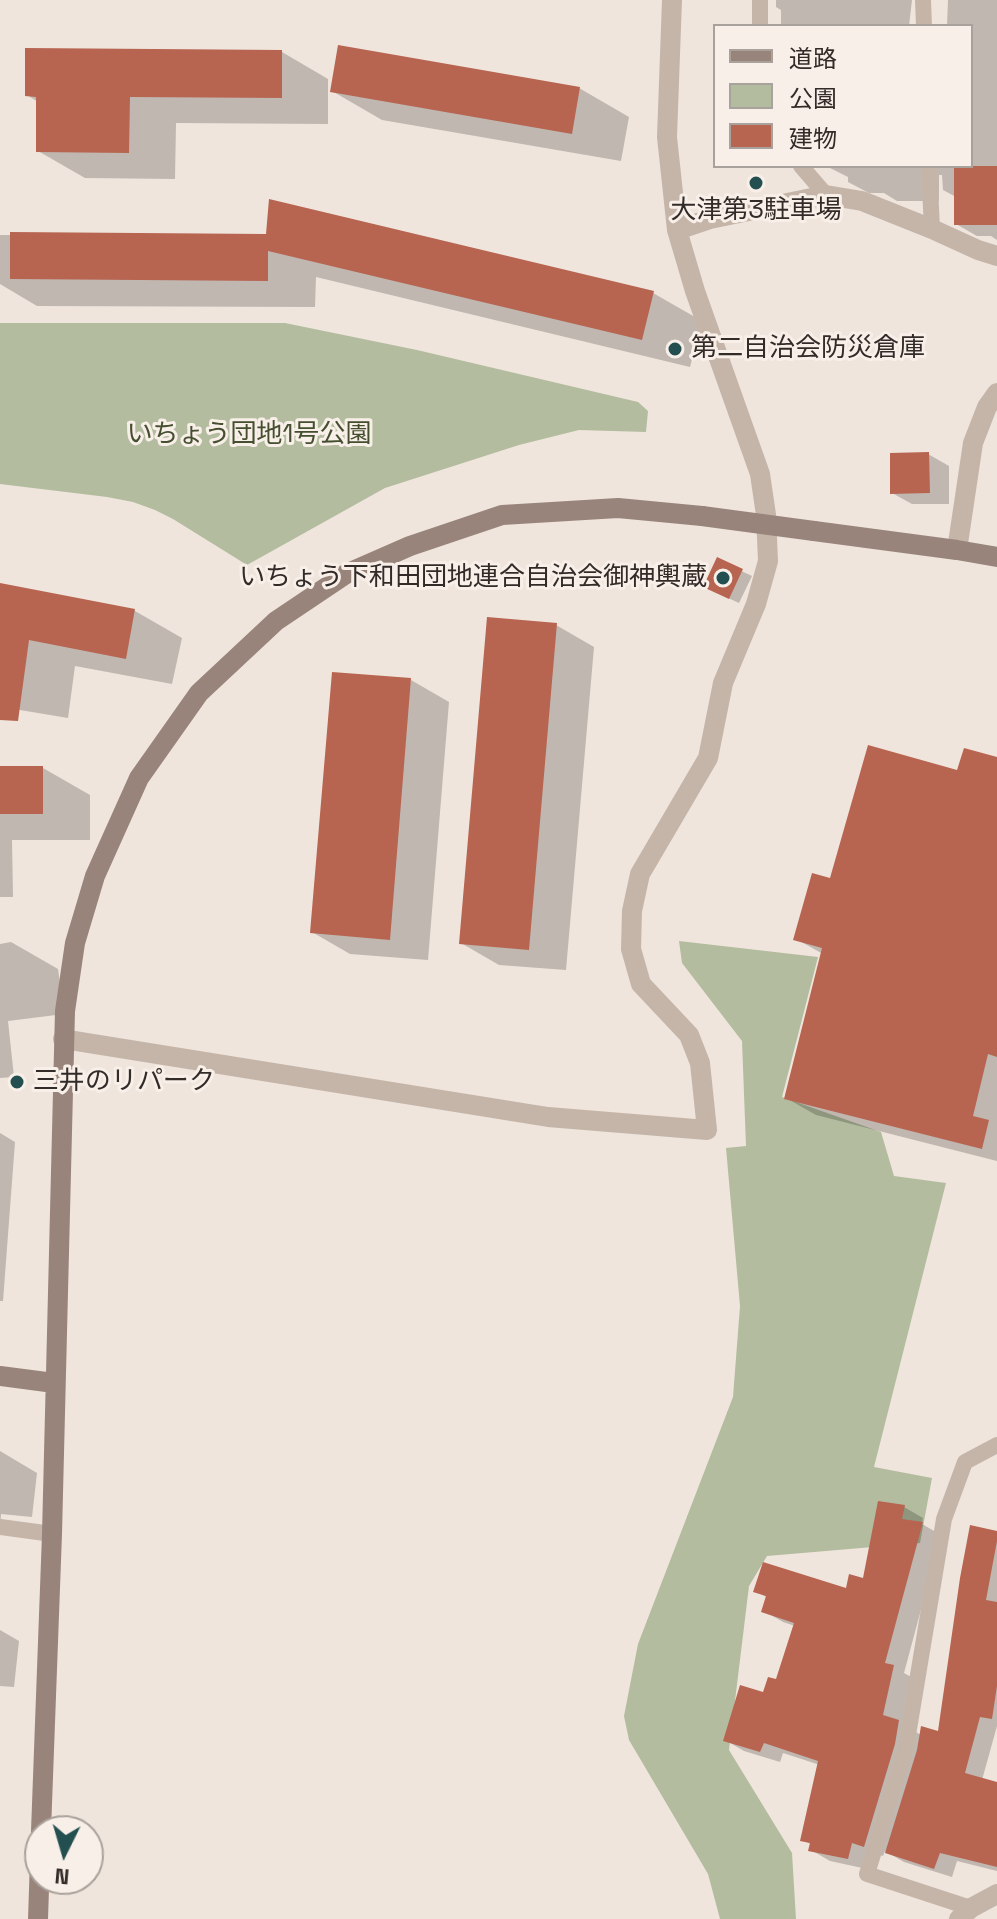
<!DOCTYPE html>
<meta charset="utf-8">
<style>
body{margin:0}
#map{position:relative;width:997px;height:1919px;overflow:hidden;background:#efe5dc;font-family:"Space Grotesk","Noto Sans JP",sans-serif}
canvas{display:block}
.legend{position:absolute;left:713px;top:24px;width:260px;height:144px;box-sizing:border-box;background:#f7efe8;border:2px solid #a9a19b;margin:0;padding:10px 14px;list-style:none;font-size:24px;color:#332b28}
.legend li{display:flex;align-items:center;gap:16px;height:40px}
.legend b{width:40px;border:2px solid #a9a19b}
.north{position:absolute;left:24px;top:1815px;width:80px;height:80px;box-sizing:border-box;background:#f7efe8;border:2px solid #a9a19b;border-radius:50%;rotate:185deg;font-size:22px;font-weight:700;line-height:32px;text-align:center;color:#332b28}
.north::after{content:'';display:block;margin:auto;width:28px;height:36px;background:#234f50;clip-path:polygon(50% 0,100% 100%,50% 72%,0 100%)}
</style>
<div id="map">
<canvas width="997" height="1919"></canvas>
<ul class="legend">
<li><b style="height:10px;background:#99847b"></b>道路</li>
<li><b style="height:22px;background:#b3bc9e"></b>公園</li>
<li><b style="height:22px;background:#b76451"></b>建物</li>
</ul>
<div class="north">N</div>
</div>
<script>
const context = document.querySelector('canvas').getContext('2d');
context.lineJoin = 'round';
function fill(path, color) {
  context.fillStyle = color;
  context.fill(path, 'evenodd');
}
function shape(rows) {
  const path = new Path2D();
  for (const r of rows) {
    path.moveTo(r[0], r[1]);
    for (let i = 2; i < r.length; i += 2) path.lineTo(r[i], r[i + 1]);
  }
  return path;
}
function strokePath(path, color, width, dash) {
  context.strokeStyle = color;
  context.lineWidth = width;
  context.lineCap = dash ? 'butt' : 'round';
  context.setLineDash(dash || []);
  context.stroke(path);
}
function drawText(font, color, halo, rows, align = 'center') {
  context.font = font + ' "Space Grotesk","Noto Sans JP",sans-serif';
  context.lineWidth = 6;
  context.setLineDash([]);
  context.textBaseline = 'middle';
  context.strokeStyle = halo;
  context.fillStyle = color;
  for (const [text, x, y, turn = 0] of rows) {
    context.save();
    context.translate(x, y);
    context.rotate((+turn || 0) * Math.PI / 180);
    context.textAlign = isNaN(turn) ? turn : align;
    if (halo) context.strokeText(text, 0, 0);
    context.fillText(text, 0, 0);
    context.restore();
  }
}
fill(shape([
 [0,323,285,323,417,350,638,402,648,411,646,432,579,430,519,445,385,488,247,565,173,519,155,510,133,502,107,497,0,484],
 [679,941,818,957,782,1097,881,1132,894,1176,946,1183,874,1467,932,1478,920,1543,767,1556,749,1586,729,1750,792,1853,796,1919,720,1919,708,1874,629,1740,624,1716,638,1644,733,1397,740,1306,726,1148,746,1146,742,1041,682,963]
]), '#b3bc9e');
fill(shape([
 [776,0,912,0,909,26,781,26,781,10,776,7],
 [948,0,997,0,997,240,991,236,977,236,956,224,956,197,943,190,942,175,939,175,939,201,897,201,884,193,869,193,848,182,848,177,826,166,971,166,971,26,947,26],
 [282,52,328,79,328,124,176,123,175,179,85,178,38,151,38,102,27,95],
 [579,88,629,117,621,161,382,120,332,91],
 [0,235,267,236,653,293,702,321,690,367,316,277,315,307,37,306,0,284],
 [928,454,949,466,949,504,912,504,892,493],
 [718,560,752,576,739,603,715,592],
 [0,585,135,611,182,638,172,684,75,666,68,718,2,707,0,706],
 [556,625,594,647,566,970,499,965,461,943],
 [411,680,449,702,428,960,350,954,312,932],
 [997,759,997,1161,816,1115,786,1098,823,954,796,939,831,880,958,773],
 [0,768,43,768,90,795,90,840,12,840,13,897,0,897],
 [11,942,58,969,64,1014,8,1021,14,1077,0,1078,0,944],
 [0,1133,15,1142,3,1301,0,1301],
 [0,1451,37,1473,32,1517,1,1514,0,1531],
 [904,1507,923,1518,922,1524,941,1535,904,1673,913,1678,902,1724,921,1735,940,1733,997,1533,997,1726,982,1780,997,1784,997,1871,957,1861,952,1877,904,1862,885,1851,883,1856,871,1852,867,1869,830,1861,811,1850,812,1845,803,1840,820,1765,783,1753,780,1762,744,1751,725,1740,778,1682,795,1626,783,1622,764,1611,768,1598,755,1591,847,1590,865,1580],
 [0,1630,19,1641,14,1687,0,1686]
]), '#0003');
fill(shape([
 [338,45,580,87,572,134,330,92],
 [25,48,282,50,282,98,130,97,129,153,36,152,36,97,25,96],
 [954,166,997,166,997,225,954,225],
 [269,199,654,291,642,340,268,251,268,281,10,279,10,232,266,234],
 [929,452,930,493,890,494,890,453],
 [717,557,743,569,729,599,703,587],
 [0,583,135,609,126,659,29,640,18,721,0,720],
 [487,617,557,623,529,950,459,944],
 [332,672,411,678,390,940,310,933],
 [868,745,957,770,964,748,997,757,997,1057,988,1054,973,1116,989,1120,982,1149,784,1099,822,948,793,940,812,873,830,878],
 [0,766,43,766,43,814,0,814],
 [878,1501,905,1505,902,1519,923,1522,885,1663,894,1665,883,1715,899,1720,895,1744,864,1847,852,1843,848,1859,808,1851,810,1843,800,1841,818,1761,764,1743,760,1752,723,1741,740,1685,763,1692,768,1677,776,1679,794,1623,761,1612,766,1596,753,1592,763,1562,846,1588,849,1574,863,1578],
 [970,1525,997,1531,997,1541,986,1600,997,1602,997,1686,992,1719,980,1717,965,1773,997,1782,997,1867,940,1853,934,1869,885,1853,917,1750,921,1726,938,1731,960,1578]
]), '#b76451');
strokePath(shape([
 [760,0,760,26],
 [923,0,924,26],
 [801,166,826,195],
 [929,166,932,229],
 [0,1527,52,1534],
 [971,1908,867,1874,906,1747,944,1519,965,1462,997,1445]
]), '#c5b5a9', 16);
strokePath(shape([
 [677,230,710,219,826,195,862,201,932,229,978,250,997,256],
 [957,550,973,443,987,407,997,393],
 [63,1039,548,1117,707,1130,700,1063,689,1035,641,984,631,949,632,911,640,874,708,758,723,683,756,604,768,561,766,515,760,474,695,291,677,230,667,137,672,0],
 [959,1919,971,1908,997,1894]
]), '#c5b5a9', 20);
strokePath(shape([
 [814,531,957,550,997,557],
 [0,1376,54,1383],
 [41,1831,52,1534,65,1011,75,943,95,876,139,778,199,693,276,621,346,574,410,546,502,515,618,508,702,516],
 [38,1919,40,1860]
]), '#99847b', 20);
strokePath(shape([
 [702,516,814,531]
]), '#99847b', 20);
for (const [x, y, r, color] of [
 [756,183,8,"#234f50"],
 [675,349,8,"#234f50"],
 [723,578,8,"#234f50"],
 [17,1082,8,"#234f50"]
]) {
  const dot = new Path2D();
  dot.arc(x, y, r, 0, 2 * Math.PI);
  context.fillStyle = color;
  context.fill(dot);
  strokePath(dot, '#f7efe8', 3);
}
drawText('26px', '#332b28', '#f7efe8', [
 ["大津第3駐車場",756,211,"center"],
 ["第二自治会防災倉庫",691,349],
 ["いちょう下和田団地連合自治会御神輿蔵",707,578,"right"],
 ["三井のリパーク",33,1082]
], 'left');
drawText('26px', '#454f2f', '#f7efe8', [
 ["いちょう団地1号公園",249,435]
]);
</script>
